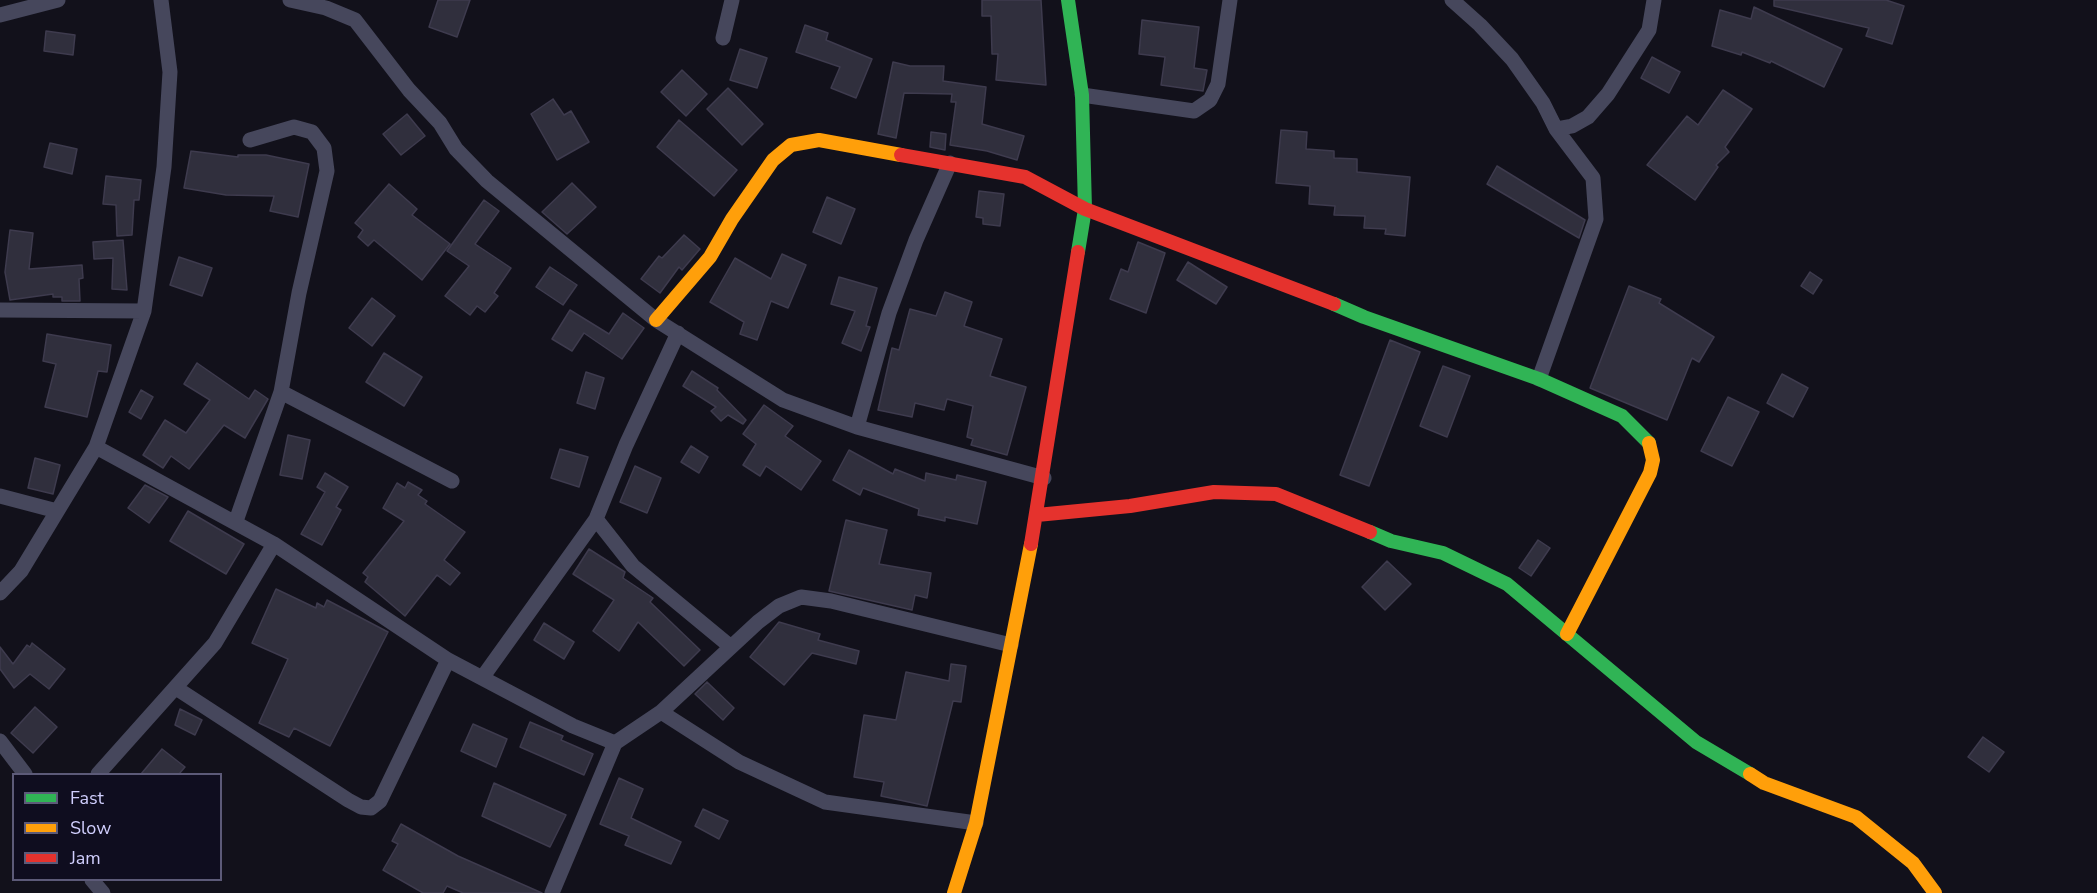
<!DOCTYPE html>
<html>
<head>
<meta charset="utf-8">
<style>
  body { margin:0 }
  #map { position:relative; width:2097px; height:893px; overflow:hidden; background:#12111b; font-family:"Nunito Sans",sans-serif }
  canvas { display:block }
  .legend { position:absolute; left:12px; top:773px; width:210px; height:108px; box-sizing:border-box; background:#0f0d1f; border:2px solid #5c5a78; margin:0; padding:8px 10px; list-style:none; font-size:18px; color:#d0cefd }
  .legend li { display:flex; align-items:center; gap:12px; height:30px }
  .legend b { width:30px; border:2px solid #5c5a78 }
</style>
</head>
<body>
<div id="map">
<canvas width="2097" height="893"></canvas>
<ul class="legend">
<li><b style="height:8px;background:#30b455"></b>Fast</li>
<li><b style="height:8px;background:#ff9f0a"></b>Slow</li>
<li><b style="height:8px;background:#e5322d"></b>Jam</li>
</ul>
</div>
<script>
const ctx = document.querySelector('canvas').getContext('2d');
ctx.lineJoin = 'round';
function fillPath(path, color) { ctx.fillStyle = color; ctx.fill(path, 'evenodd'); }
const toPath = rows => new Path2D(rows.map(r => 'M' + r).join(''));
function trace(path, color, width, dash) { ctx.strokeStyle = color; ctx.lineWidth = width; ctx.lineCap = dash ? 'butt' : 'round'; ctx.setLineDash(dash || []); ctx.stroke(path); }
const building = toPath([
  [438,0,470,0,457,37,429,27,438,0],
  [982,0,1041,0,1046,85,996,80,998,54,992,54,991,16,982,16,982,0],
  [1774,0,1886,0,1904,6,1892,44,1866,36,1869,28,1774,6,1774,0],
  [1754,7,1842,49,1824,87,1771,61,1770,63,1742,52,1741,55,1712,46,1720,10,1751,19,1754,7],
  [1142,20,1199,27,1194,68,1207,70,1203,91,1161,85,1165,57,1139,54,1142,20],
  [805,25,828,33,826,40,872,59,856,98,831,88,840,67,796,52,805,25],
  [46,31,75,35,73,55,44,51,46,31],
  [740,49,767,58,757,88,730,80,740,49],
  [1652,57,1680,72,1669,93,1641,78,1652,57],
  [893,62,910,66,944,66,943,81,986,87,982,124,1024,136,1017,160,987,151,950,145,956,102,951,102,952,94,904,93,896,138,878,134,893,62],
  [682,70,707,94,686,116,661,92,682,70],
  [728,88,763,124,742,145,707,109,728,88],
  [1723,90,1752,109,1725,147,1729,152,1716,165,1718,167,1695,200,1647,165,1687,116,1698,125,1723,90],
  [553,99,564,115,571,111,589,142,557,160,531,114,553,99],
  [407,114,425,136,401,155,383,134,407,114],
  [679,120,737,170,714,196,657,147,679,120],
  [1281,130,1307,132,1306,149,1334,151,1334,158,1357,159,1357,172,1410,177,1405,236,1385,234,1386,229,1364,228,1365,216,1334,215,1335,206,1309,204,1310,186,1276,183,1281,130],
  [931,132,946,134,945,150,930,147,931,132],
  [50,143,77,149,72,174,44,167,50,143],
  [191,151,238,157,238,155,266,155,309,164,298,217,270,211,274,196,226,195,184,188,191,151],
  [1497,166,1585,220,1579,238,1487,184,1497,166],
  [106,176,141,180,139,200,134,200,132,235,117,236,116,205,103,204,106,176],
  [572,183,596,207,567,234,542,212,572,183],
  [389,184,417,209,412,215,450,244,422,280,374,240,368,246,358,237,363,230,355,223,389,184],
  [979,191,1004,194,1000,226,983,224,983,218,976,217,979,191],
  [827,197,855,209,841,244,813,232,827,197],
  [484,200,499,211,475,244,511,268,494,293,498,296,485,312,477,306,470,315,445,296,469,266,447,251,484,200],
  [10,230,33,233,29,269,82,265,83,278,79,279,80,301,62,301,62,297,53,297,53,294,10,300,5,272,10,230],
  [684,235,700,249,682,270,679,267,660,293,641,279,659,256,662,258,684,235],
  [123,240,127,290,112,289,113,258,94,259,93,242,123,240],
  [1138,242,1165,253,1146,313,1110,299,1121,269,1128,272,1138,242],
  [782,254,806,265,788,308,771,301,757,340,740,334,744,322,710,302,735,258,771,279,782,254],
  [179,257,212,268,202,296,170,285,179,257],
  [1188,262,1227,287,1216,304,1177,280,1188,262],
  [550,267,577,285,563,305,536,287,550,267],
  [1810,272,1822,280,1813,294,1801,286,1810,272],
  [839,277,877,288,866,326,870,327,861,351,842,343,855,311,831,304,839,277],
  [1629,286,1661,299,1659,303,1714,337,1699,362,1692,358,1667,420,1590,388,1629,286],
  [945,292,972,302,964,326,1002,339,990,376,1026,387,1007,455,971,445,973,439,967,437,973,406,947,399,944,410,915,403,912,417,878,410,892,348,899,350,910,309,936,316,945,292],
  [372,298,395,316,372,346,349,328,372,298],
  [570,310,609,334,623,313,644,328,622,359,584,333,572,351,552,339,570,310],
  [47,334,111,345,107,372,98,371,87,417,45,407,56,364,43,361,47,334],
  [1390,340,1420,352,1369,486,1340,475,1390,340],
  [384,353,422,377,404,406,366,382,384,353],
  [197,363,249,399,255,390,268,399,245,438,224,425,189,469,171,456,163,468,143,455,165,420,186,433,210,400,184,384,197,363],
  [1443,366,1470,376,1447,437,1420,426,1443,366],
  [692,371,718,388,717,390,746,420,743,424,728,415,721,421,711,411,716,407,683,386,692,371],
  [586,372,604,378,595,409,577,403,586,372],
  [1782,374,1808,388,1793,417,1767,403,1782,374],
  [141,390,153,397,141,419,129,412,141,390],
  [1728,397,1759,412,1732,466,1701,451,1728,397],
  [764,405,793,426,785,436,821,461,801,490,766,466,760,476,743,465,756,444,743,434,764,405],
  [288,435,310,440,302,479,280,475,288,435],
  [691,446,708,457,699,473,681,462,691,446],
  [560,449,588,457,579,487,551,478,560,449],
  [849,450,893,474,895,469,925,481,926,473,956,480,957,475,986,482,977,524,945,517,945,521,918,515,919,509,863,488,860,495,833,480,849,450],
  [35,458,60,465,53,494,28,488,35,458],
  [635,466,661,478,647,513,620,502,635,466],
  [325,473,348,487,336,507,341,510,322,545,301,534,325,492,317,487,325,473],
  [408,482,422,490,418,495,427,501,425,504,465,532,444,560,460,573,450,585,437,575,405,616,365,582,368,577,363,573,404,521,383,508,397,483,405,488,408,482],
  [145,485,168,497,149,523,128,508,145,485],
  [188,511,244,544,226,574,170,541,188,511],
  [846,520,887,530,879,564,931,573,927,598,915,595,912,610,829,591,846,520],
  [1538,540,1550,548,1531,576,1519,568,1538,540],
  [589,549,625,572,623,578,653,598,650,602,700,650,684,666,638,622,619,651,593,631,614,600,573,574,589,549],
  [1387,561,1411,584,1385,610,1362,587,1387,561],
  [276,589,316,608,317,603,324,607,327,600,388,632,330,746,294,728,289,737,259,723,288,659,252,643,276,589],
  [779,622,820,634,818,640,859,651,856,664,812,653,784,685,750,657,779,622],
  [544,623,574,642,564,659,534,640,544,623],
  [32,643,65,669,49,689,30,674,14,688,0,669,0,647,13,664,27,645,30,647,32,643],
  [951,664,966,666,961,702,953,701,927,806,881,796,884,782,854,777,864,715,896,720,906,672,949,681,951,664],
  [707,682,734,708,723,720,695,694,707,682],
  [35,707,57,727,33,753,11,733,35,707],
  [180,709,202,720,195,735,175,725,180,709],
  [530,722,563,736,561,740,593,754,584,775,520,747,530,722],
  [473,724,507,739,496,767,461,751,473,724],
  [1983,737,2004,752,1989,772,1968,757,1983,737],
  [162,749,185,767,179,774,141,774,162,749],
  [619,778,643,789,631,818,681,842,671,864,625,845,629,836,600,824,619,778],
  [494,783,566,815,550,847,482,816,494,783],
  [703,809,728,821,719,839,695,826,703,809],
  [401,824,458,856,542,893,463,893,447,886,443,893,423,893,383,870,398,844,392,841,401,824]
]);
fillPath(building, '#302f3d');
trace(building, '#3e3b4e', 1.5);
trace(toPath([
  [290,0,326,8,355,20,409,90,440,123,456,149,487,181,656,320,783,400,857,427,1044,478],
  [1452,0,1480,25,1512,59,1543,103,1556,129,1593,178,1596,219,1539,379],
  [0,15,58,0],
  [723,38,732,0],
  [1082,95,1194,111,1210,100,1218,84,1230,0],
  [1556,129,1572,126,1588,117,1608,94,1649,30,1654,0],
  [0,310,144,311],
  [281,392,452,481],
  [857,427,889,313,916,240,950,163],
  [96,447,274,544,448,660,573,726,615,743],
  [0,496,57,511],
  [596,519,633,566,731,647],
  [236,521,281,392,299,293,327,171,324,148,312,132,294,127,250,140],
  [0,593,21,571,96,447,144,311,164,167,170,72,161,0],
  [482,678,596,519,626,445,678,333],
  [176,688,348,800,361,807,371,808,380,801,448,660],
  [661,712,758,622,779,606,801,597,831,601,1011,645],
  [0,741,25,774],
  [98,774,215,643,274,544],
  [92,880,103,893],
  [552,893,615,743,661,712,739,762,825,802,976,823]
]), '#46475c', 15);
trace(toPath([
  [1068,0,1082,95,1085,209,1078,252],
  [1334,304,1364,317,1539,379,1622,416,1649,443],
  [1370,532,1391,541,1443,553,1507,584,1696,742,1750,774]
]), '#30b455', 14);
trace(toPath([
  [656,320,710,257,732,219,773,160,791,145,819,140,901,155],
  [1567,634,1650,473,1653,460,1649,443],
  [1750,774,1764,783,1856,817,1913,863,1935,893],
  [954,893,976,823,1031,544]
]), '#ff9f0a', 14);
trace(toPath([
  [901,155,1025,177,1085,209,1334,304],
  [1037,515,1130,506,1214,492,1276,494,1370,532],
  [1031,544,1078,252]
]), '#e5322d', 14);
</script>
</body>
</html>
